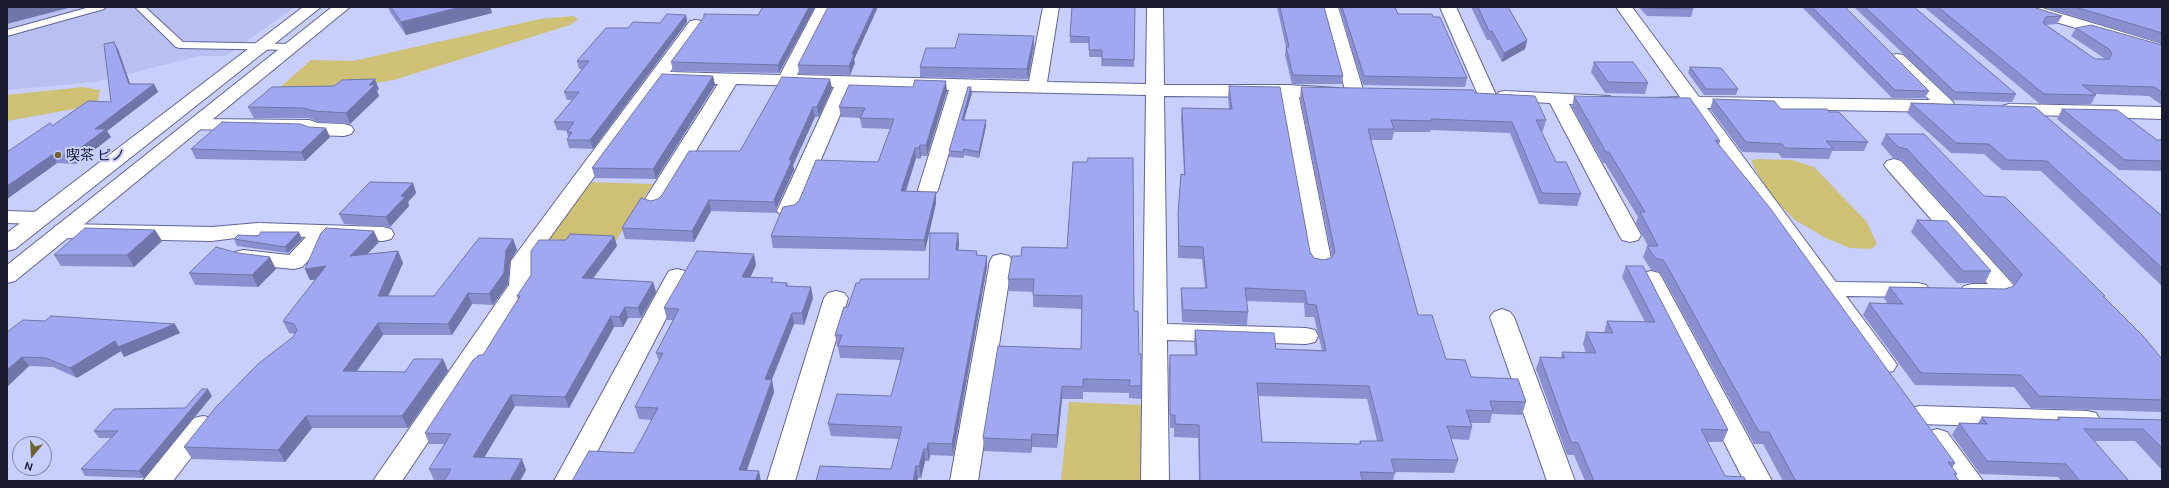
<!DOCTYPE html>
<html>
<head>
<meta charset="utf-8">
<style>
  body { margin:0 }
  #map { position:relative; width:2169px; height:488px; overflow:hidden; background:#c8cffc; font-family:Ubuntu,sans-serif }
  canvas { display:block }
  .frame { position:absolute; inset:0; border:8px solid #191b2f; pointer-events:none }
  .north { position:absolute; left:12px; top:436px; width:40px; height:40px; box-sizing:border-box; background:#c8cffc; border:1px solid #8287aa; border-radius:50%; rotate:198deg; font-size:11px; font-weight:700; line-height:16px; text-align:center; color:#191b2f }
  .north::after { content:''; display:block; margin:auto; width:14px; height:18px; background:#6e6430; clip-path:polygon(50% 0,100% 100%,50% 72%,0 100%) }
</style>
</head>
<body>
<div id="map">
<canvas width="2169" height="488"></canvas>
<div class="frame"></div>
<div class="north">N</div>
</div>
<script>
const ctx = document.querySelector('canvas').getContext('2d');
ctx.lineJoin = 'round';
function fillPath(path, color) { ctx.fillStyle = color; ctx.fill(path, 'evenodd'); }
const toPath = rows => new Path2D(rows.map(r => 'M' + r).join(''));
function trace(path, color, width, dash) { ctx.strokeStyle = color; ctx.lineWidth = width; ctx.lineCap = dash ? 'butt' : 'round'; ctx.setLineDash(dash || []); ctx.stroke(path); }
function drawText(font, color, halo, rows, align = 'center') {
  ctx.font = font + ' Ubuntu,"Noto Sans JP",sans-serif'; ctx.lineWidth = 4; ctx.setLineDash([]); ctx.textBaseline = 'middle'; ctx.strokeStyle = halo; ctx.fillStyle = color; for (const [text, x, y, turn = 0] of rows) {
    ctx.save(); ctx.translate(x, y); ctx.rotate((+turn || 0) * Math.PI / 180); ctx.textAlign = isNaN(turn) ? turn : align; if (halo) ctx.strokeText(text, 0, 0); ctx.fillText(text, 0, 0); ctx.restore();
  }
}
fillPath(toPath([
  [7,7,295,7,226,56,199,56,96,82,7,90]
]), '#b9c0f1');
fillPath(toPath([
  [573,16,578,19,570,25,394,80,349,87,276,91,311,60,353,61,540,19],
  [83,87,100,90,98,101,74,109,7,121,7,95],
  [1757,159,1792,160,1814,167,1867,222,1877,244,1871,249,1850,248,1826,238,1795,220,1774,199,1753,166,1752,160],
  [586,182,653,184,615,242,543,239],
  [1069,402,1142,405,1140,481,1061,481]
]), '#cec074');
const service = toPath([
  [90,7,106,7,104,9,7,36,7,30,90,7],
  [135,7,145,7,183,42,292,44,297,47,292,50,180,48,176,47,135,7]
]);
const minor = toPath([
  [816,7,832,7,797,75,1029,81,1043,7,1059,7,1047,82,1146,84,1147,7,1163,7,1164,85,1288,85,1337,88,1340,92,1337,96,1331,97,1299,97,1332,264,1329,269,1321,271,1313,269,1310,264,1280,97,1164,96,1167,324,1306,328,1315,330,1318,336,1315,342,1306,344,1167,340,1169,481,1141,481,1146,95,967,91,938,190,935,194,928,196,921,194,918,190,949,90,852,87,799,211,795,215,788,217,781,215,777,211,834,87,736,84,664,204,660,208,653,210,646,208,642,204,718,84,663,82,533,261,533,285,402,481,373,481,509,285,511,261,690,21,696,20,702,21,704,25,670,72,780,75,816,7],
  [1322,7,1338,7,1364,93,1361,97,1355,98,1349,97,1346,93,1322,7],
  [1440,7,1456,7,1496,95,1493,99,1487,100,1481,99,1478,95,1440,7],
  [1616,7,1632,7,1699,97,1930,100,1891,63,1888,59,1891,55,1897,54,1903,55,1953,102,1955,106,1953,110,1946,112,1707,108,1836,282,1918,283,1926,285,1930,290,1926,295,1918,297,1846,296,1893,359,1897,365,1893,371,1884,373,1875,371,1688,108,1656,106,1654,102,1656,98,1680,97,1616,7],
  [2014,7,2039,7,2162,44,2162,54,2016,10,2014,7],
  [1505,91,1610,96,1612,100,1610,104,1603,106,1569,104,1641,235,1638,240,1630,242,1622,240,1619,235,1550,103,1499,100,1496,96,1499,92,1505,91],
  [2009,104,2162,107,2162,119,2002,114,2000,110,2002,106,2009,104],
  [196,119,309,120,318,123,344,124,351,126,354,130,351,134,344,136,313,135,304,132,189,129,186,125,189,121,196,119],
  [1894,159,1901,161,2010,281,2014,286,2006,297,1998,299,1964,296,1960,291,1964,286,1972,284,1988,284,1887,169,1884,165,1887,161,1894,159],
  [7,211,40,212,48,213,51,218,48,223,40,224,7,223,7,211],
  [258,223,383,227,391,229,394,234,391,239,383,241,330,238,302,267,294,269,243,264,235,262,232,257,235,252,243,250,289,255,306,237,258,235,212,241,63,238,55,236,52,231,55,226,63,224,212,227,258,223],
  [1001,254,1009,256,1012,261,978,481,950,481,990,261,993,256,1001,254],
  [677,269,685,271,688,276,582,481,554,481,666,276,669,271,677,269],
  [1651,271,1659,273,1662,278,1772,481,1744,481,1640,278,1643,273,1651,271],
  [836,291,844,293,848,298,795,481,767,481,824,298,828,293,836,291],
  [1502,309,1510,312,1514,317,1575,481,1547,481,1490,317,1494,312,1502,309],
  [1920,406,2087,411,2096,413,2100,420,2096,427,2087,429,1920,424,1911,422,1907,415,1911,408,1920,406],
  [203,416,212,418,216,425,173,481,143,481,194,418,203,416],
  [1937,429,1947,432,1983,481,1954,481,1924,439,1927,432,1937,429]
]);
const tertiary = toPath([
  [303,7,321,7,15,249,7,251,7,233,303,7],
  [332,7,350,7,15,281,7,283,7,265,332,7]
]);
trace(service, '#606597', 2);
trace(minor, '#606597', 2);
trace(tertiary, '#606597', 2);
fillPath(service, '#fff');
fillPath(minor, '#fff');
fillPath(tertiary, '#fff');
fillPath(toPath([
  [388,7,490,7,492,13,406,35,390,12],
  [763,7,815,7,779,73,673,71,671,62,758,15],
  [1135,7,1134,67,1101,66,1102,57,1089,57,1089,43,1070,43,1070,36],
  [1277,7,1324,7,1343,76,1342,84,1292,84,1285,55,1286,47],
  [1338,7,1395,7,1398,14,1467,78,1465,87,1363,85],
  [1471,7,1508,7,1527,40,1525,49,1502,62,1490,40,1487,40],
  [1639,7,1692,7,1693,9,1691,17,1647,16],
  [1802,7,1845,7,1929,91,1925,98,1892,98],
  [1854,7,1914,7,2016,94,2012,102,1952,100],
  [1924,7,2033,7,2062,16,2057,24,2046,25,2095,59,2105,59,2104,58,2071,36,2076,28,2162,45,2162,105,2149,96,2095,94,2096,95,2091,104,2040,104],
  [2044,7,2162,7,2162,44],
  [686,15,687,22,593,149,569,148,567,140,568,137,567,132,568,131,557,130,554,122,572,100,567,100,564,92,582,69,579,69,577,61,628,28,660,23],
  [1034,46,1028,79,920,77,920,67,955,48],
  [118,49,130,84,154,84,158,92,107,131,111,137,76,164,57,163,7,199,7,152,111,102],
  [854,60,855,63,850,75,799,74,798,65],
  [1594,62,1648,83,1645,94,1605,93,1591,72],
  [1690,67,1738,89,1736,95,1704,95,1688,73],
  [713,76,715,85,656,179,595,178,592,168],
  [1229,86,1310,252,1314,258,1323,260,1331,258,1332,257,1300,98,1301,87,1475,93,1546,120,1543,131,1541,131,1556,162,1581,194,1577,206,1539,204,1510,133,1430,130,1430,132,1394,132,1392,140,1371,140,1418,315,1446,359,1471,377,1526,402,1522,415,1492,414,1490,423,1471,423,1472,427,1469,440,1451,439,1458,460,1454,473,1395,472,1393,481,1195,481,1199,481,1198,438,1174,437,1174,428,1170,428,1169,367,1170,355,1195,355,1194,342,1195,330,1276,349,1322,350,1314,317,1305,317,1304,303,1246,301,1248,312,1247,325,1182,322,1181,300,1181,288,1205,288,1202,259,1178,258,1178,226,1181,174,1184,174,1181,119,1182,108,1229,109,1228,97],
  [1258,396,1367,399,1377,441,1360,441,1359,444,1262,442],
  [832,88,819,117,815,117,793,165,794,170,776,209,777,213,711,211,694,242,625,239,622,228,651,201,658,199,740,151],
  [379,89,377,91,379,96,350,124,318,122,309,118,254,118,248,107],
  [947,91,927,156,921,156,920,159,916,158,906,192,936,203,925,251,773,248,771,236,794,205,878,162,890,129,862,128,860,118,841,117,839,107],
  [972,93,964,120,986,126,979,158,964,155,964,158,949,157,949,151],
  [1574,96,1720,141,1719,145,1955,463,1952,468,1957,474,1956,476,1959,481,1783,481,1763,444,1754,444,1663,277,1659,272,1651,270,1643,257,1647,246,1648,246,1636,223,1638,217,1605,163,1603,163,1572,107],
  [1713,99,1781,109,1829,112,1868,142,1864,151,1832,151,1829,159,1782,158,1778,153,1742,152,1710,109],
  [1911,103,2035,107,2162,216,2162,286,2041,171,2002,170,1984,154,1951,153,1907,113],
  [2062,109,2157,140,2162,140,2162,171,2119,170,2057,119],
  [1886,134,1984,196,2105,296,2104,298,2161,358,2162,358,2162,412,2031,408,2014,387,1915,385,1863,315,1869,303,1888,304,1884,298,1889,287,2005,289,2014,286,2015,285,1902,160,1893,158,1881,144],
  [330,137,305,161,196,159,191,149],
  [413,183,416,193,408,202,409,206,390,227,344,224,339,214],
  [1917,220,1991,271,1985,283,1957,283,1911,232],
  [155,230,162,241,134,267,61,266,54,255],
  [958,233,959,244,958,250,977,251,977,255,987,256,987,267,953,456,930,455,929,461,925,461,921,478,918,478,891,469,899,439,831,436,828,424,891,396,901,360,840,358,838,347,837,346,835,335,848,307,929,279],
  [614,236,617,246,593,279,653,282,656,292,641,318,628,318,623,327,614,327,569,408,515,406,484,458,526,470,520,481,444,481,444,480,434,480,429,469,444,444,429,444,425,433,483,355,518,300,517,296,566,240],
  [234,239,302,239,288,253,237,246],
  [513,239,517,250,510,261,508,284,493,305,472,304,452,335,383,335,357,371,405,372,443,359,448,371,408,428,312,428,285,462,192,459,184,447,293,337,295,334,289,333,283,321,315,280,310,280,305,269,379,242,367,254,398,251,403,263,388,296,434,296],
  [1012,256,1134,311,1139,354,1141,386,1141,399,1129,398,1129,393,1083,392,1083,399,1062,399,1057,448,1032,447,1031,453,984,451,983,438,1081,349,1082,309,1033,307,1033,292,1009,291,1008,279],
  [756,265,750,278,773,282,787,283,788,286,813,298,804,325,794,324,772,380,774,392,747,470,755,481,634,453,652,420,639,419,635,407,659,361,656,353,673,320,667,320,664,308],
  [1626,266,1728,430,1723,442,1708,442,1725,476,1746,481,1585,481,1574,455,1567,455,1536,369,1540,357,1561,358,1562,352,1586,353,1583,344,1586,332,1604,333,1607,321,1645,322,1622,277],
  [276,269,258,287,195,285,189,273],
  [7,332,180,333,124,357,121,351,77,378,53,367,29,366,7,387],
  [212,396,144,478,85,476,81,469,112,438,99,438,94,431,185,408],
  [1982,417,2057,420,2058,417,2162,420,2162,470,2135,441,2094,441,2129,481,2061,481,2058,477,1980,474,1952,435,1959,423,1978,423]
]), '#8a90cf');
fillPath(toPath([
  [7,7,72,7,7,24],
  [461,7,490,7,492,13,406,35,401,22],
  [809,7,815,7,779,73,778,65],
  [874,7,878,7,854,60,855,63,850,75,849,66,852,54],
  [686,15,687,22,593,149,590,140],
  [1034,36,1034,46,1028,79,1027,69],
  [1527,40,1525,49,1502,62,1504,53],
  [114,42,118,49,133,92,129,84],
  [713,76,715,85,656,179,653,169],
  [375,79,379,89,377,91,379,96,350,124,346,113,369,85],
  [830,79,832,88,819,117,817,107],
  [946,81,947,91,927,156,926,145],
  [154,84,158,92,107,131,111,137,76,164,71,155,95,129],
  [971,87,972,93,962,126,962,120],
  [813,107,815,117,793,165,794,170,776,209,774,200,789,160],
  [986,120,986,126,979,158,979,152],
  [326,128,330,137,305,161,301,152],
  [920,145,921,156,920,159,919,148],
  [915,148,916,158,902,202,901,191],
  [52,155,57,163,7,199,7,186],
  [413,183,416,193,408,202,409,206,390,227,386,217,401,196],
  [936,192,936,203,925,251,924,240],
  [709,200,711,211,694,242,692,231],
  [155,230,162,241,134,267,127,255],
  [374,231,379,242,355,267,350,256],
  [299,232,302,239,288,253,285,247],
  [958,233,959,244,957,262,956,250],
  [614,236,617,246,585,288,582,278],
  [513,239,517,250,510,261,508,284,493,305,489,294,506,250],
  [398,251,403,263,383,308,378,296],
  [754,254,756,265,745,289,742,277],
  [987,256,987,267,953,456,952,444],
  [270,257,276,269,258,287,252,275],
  [326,266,331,277,310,280,305,269],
  [653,282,656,292,641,318,638,308],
  [811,287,813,298,804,325,802,313],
  [468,293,472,304,452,335,448,324],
  [625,307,628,318,623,327,619,317],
  [792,313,794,324,767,391,765,379],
  [611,316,614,327,569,408,565,397],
  [378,323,383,335,348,383,343,371],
  [175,324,180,333,124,357,121,351,77,378,70,368,115,341],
  [22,357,29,366,7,387,7,370],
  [443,359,448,371,408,428,402,416],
  [772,380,774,392,743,481,739,470],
  [1062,386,1062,399,1057,448,1057,435],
  [208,389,212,396,144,478,139,471],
  [511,395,515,406,478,468,473,457],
  [306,416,312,428,285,462,278,450],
  [1032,434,1032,447,1031,453,1031,440],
  [928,443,930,455,929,461,927,449],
  [924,449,925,461,921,478,919,466],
  [522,459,526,470,520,481,510,481],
  [916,466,918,478,917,481,913,481],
  [759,471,761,481,755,481]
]), '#7076a9');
const building = toPath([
  [391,7,461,7,401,22,391,7],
  [763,7,809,7,778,65,671,62,704,17,704,14,758,15,763,7],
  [828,7,874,7,852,54,854,54,849,66,798,65,828,7],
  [1072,7,1135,7,1134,60,1102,59,1102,50,1089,50,1089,37,1070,36,1072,7],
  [1280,7,1324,7,1343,76,1293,75,1286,47,1289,47,1280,7],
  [1342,7,1395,7,1398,14,1432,14,1433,17,1440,17,1467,78,1364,76,1342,7],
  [1478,7,1508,7,1527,40,1504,53,1492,31,1489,31,1478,7],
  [1648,7,1692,7,1693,9,1649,8,1648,7],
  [1812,7,1845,7,1929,91,1895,90,1812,7],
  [1865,7,1914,7,2016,94,1955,92,1865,7],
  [1938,7,2033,7,2062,16,2046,17,2043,23,2095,59,2109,59,2112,54,2109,49,2076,28,2091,25,2162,45,2162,92,2154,87,2082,85,2096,95,2044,94,1938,7],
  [2075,7,2162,7,2162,33,2075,7],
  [667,14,686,15,590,140,567,140,572,132,567,132,574,122,554,122,579,92,564,92,589,61,577,61,606,28,628,28,633,22,660,23,667,14],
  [959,34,1034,36,1027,69,920,67,926,48,955,48,959,34],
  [114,42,129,84,154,84,95,129,106,129,71,155,52,155,7,186,7,152,50,123,52,126,88,101,111,102,104,44,114,42],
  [1594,62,1633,62,1648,83,1608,82,1594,62],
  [1690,67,1721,68,1738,89,1706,89,1690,67],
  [662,74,713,76,653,169,592,168,662,74],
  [782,77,830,79,817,107,813,107,789,160,792,160,774,200,775,202,709,200,692,231,622,228,641,198,651,201,658,199,662,195,689,151,740,151,782,77],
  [375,79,369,85,375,85,346,113,314,111,304,108,248,107,272,87,334,86,342,80,375,79],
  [915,80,946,81,926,145,920,145,919,148,915,148,901,191,936,192,924,240,771,236,783,207,794,205,799,201,816,160,878,162,894,119,860,118,865,108,839,107,849,85,913,87,915,80],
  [1229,86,1280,87,1310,252,1314,258,1323,260,1331,258,1335,252,1301,87,1473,90,1475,93,1535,96,1546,120,1536,120,1556,162,1566,162,1581,194,1542,193,1512,122,1431,119,1432,121,1391,120,1394,129,1368,129,1418,315,1432,315,1446,359,1465,360,1471,377,1518,379,1526,402,1490,401,1493,411,1466,410,1472,427,1447,426,1458,460,1391,459,1395,473,1360,472,1363,481,1195,481,1200,481,1199,425,1175,424,1175,415,1170,415,1170,355,1197,355,1195,330,1274,333,1276,349,1326,351,1316,305,1307,304,1305,291,1245,288,1248,312,1183,310,1181,288,1207,288,1203,247,1179,246,1178,214,1181,174,1185,175,1182,108,1232,109,1229,86],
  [1257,383,1369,386,1383,441,1360,441,1361,444,1262,442,1257,383],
  [968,87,971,87,962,120,986,120,979,152,964,149,963,152,949,151,968,87],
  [1574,96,1690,98,1720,141,1715,140,1770,208,1955,463,1948,462,1957,474,1954,474,1959,481,1796,481,1769,432,1759,432,1667,266,1663,260,1655,258,1647,246,1658,246,1640,212,1645,212,1609,152,1606,152,1574,96],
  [1713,99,1774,101,1781,109,1827,109,1829,112,1839,112,1868,142,1826,141,1833,149,1785,148,1782,144,1746,142,1713,99],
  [1911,103,2035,107,2162,216,2162,268,2047,161,2007,160,1989,144,1956,143,1911,103],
  [2062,109,2117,110,2157,140,2162,140,2162,161,2125,160,2062,109],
  [222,122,300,124,309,127,326,128,301,152,191,149,222,122],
  [1886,134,1924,134,1984,196,2005,197,2105,296,2103,296,2144,337,2161,358,2162,358,2162,400,2039,396,2021,375,1921,373,1869,303,1903,304,1889,287,2005,289,2014,286,2022,274,1907,149,1898,147,1886,134],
  [1088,158,1133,158,1134,311,1138,311,1139,354,1141,354,1141,386,1129,386,1130,380,1083,379,1083,387,1062,386,1057,435,1032,434,1031,440,983,438,998,346,1081,349,1082,296,1033,295,1034,279,1008,279,1012,256,1021,256,1022,247,1067,248,1073,162,1087,162,1088,158],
  [370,182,413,183,401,196,405,197,386,217,339,214,370,182],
  [1917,220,1947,221,1991,271,1963,271,1917,220],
  [85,228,155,230,127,255,54,255,85,228],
  [326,228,374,231,350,256,398,251,378,296,434,296,479,238,513,239,506,250,504,273,489,294,468,293,448,324,378,323,343,371,405,372,414,359,443,359,402,416,306,416,278,450,184,447,216,407,258,364,293,337,297,330,294,324,283,321,326,266,305,269,321,233,326,228],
  [261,232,299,232,285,247,234,239,238,235,258,236,261,232],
  [930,233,958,233,956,250,977,251,976,255,987,256,952,444,928,443,927,449,924,449,919,466,916,466,913,481,816,481,820,466,891,469,902,427,828,424,837,394,891,396,904,348,838,346,842,335,835,335,844,307,848,307,856,283,859,283,861,279,929,279,930,233],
  [570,234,614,236,582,278,653,282,638,308,625,307,619,317,611,316,565,397,511,395,473,457,522,459,510,481,444,481,451,469,429,469,451,434,425,433,473,360,479,355,483,355,520,296,517,296,531,275,531,251,539,240,566,240,570,234],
  [216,247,238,253,270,257,252,275,189,273,216,247],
  [697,251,754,254,742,277,773,278,771,282,787,283,786,286,811,287,802,313,792,313,765,379,772,380,739,470,759,471,755,481,572,481,589,451,634,453,658,408,635,407,663,353,656,353,679,309,664,308,697,251],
  [1626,266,1643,266,1728,430,1701,429,1725,476,1744,477,1746,481,1594,481,1578,443,1571,442,1540,357,1565,358,1562,352,1596,353,1586,332,1613,333,1607,321,1655,322,1626,266],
  [51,316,175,324,118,347,115,341,70,368,46,358,22,357,7,370,7,332,23,320,45,321,51,316],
  [202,389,208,389,139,471,81,469,118,431,94,431,114,409,185,408,202,389],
  [1982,417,2060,420,2058,417,2162,420,2162,448,2143,429,2084,429,2129,481,2080,481,2066,464,1987,461,1959,423,1987,424,1982,417]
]);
fillPath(building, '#a0a8f1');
trace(building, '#7076a9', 1);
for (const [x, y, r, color] of [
  [58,155,4,"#6e6430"]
]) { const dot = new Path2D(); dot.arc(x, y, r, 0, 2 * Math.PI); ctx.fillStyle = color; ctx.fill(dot); trace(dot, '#c8cffc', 1.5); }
drawText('14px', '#191b2f', '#c8cffc', [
  ["喫茶 ピノ",66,155]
], 'left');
</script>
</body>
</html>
